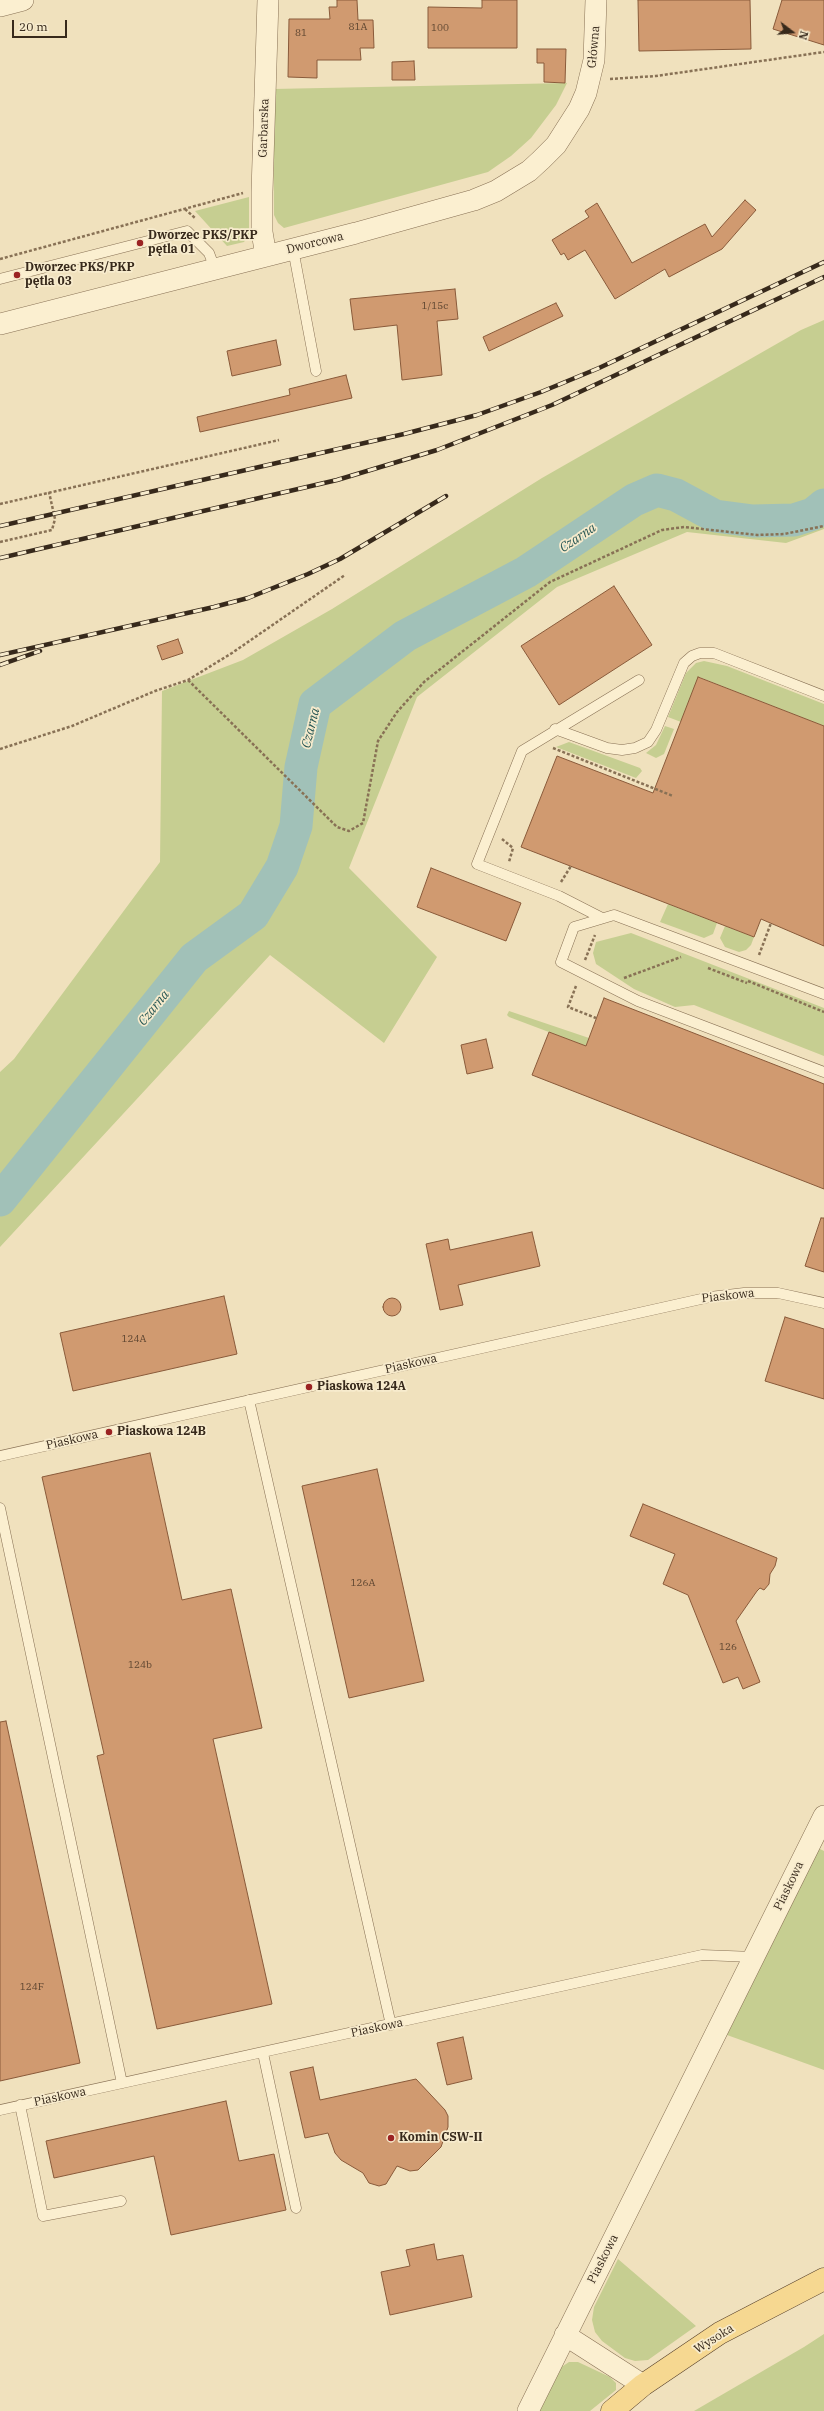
<!DOCTYPE html>
<html>
<head>
<meta charset="utf-8">
<style>
  body { margin:0 }
  #map { position:relative; width:824px; height:2411px; overflow:hidden; background:#f0e1bd; font-family:"IBM Plex Serif",serif }
  canvas { display:block }
  .north { position:absolute; left:772px; top:12px; width:40px; height:40px; -webkit-text-stroke:3px #f7ebcd; paint-order:stroke; rotate:106deg; font-size:11px; font-weight:700; line-height:16px; text-align:center; color:#37291b }
  .north::after { content:''; display:block; margin:auto; width:14px; height:18px; background:#37291b; clip-path:polygon(50% 0,100% 100%,50% 72%,0 100%) }
  .scale { position:absolute; left:12px; top:20px; width:55px; height:18px; box-sizing:border-box; border:2px solid #37291b; border-top:0; padding-left:5px; font-size:12px; line-height:14px; white-space:nowrap; color:#37291b; -webkit-text-stroke:3px #f7ebcd; paint-order:stroke }
</style>
</head>
<body>
<div id="map">
<canvas width="824" height="2411"></canvas>
<div class="north">N</div>
<div class="scale">20 m</div>
</div>
<script>
const ctx = document.querySelector('canvas').getContext('2d');
ctx.lineJoin = 'round';
function fillPath(path, color) { ctx.fillStyle = color; ctx.fill(path, 'evenodd'); }
const toPath = rows => new Path2D(rows.map(r => 'M' + r).join(''));
function trace(path, color, width, dash) { ctx.strokeStyle = color; ctx.lineWidth = width; ctx.lineCap = dash ? 'butt' : 'round'; ctx.setLineDash(dash || []); ctx.stroke(path); }
function drawText(font, color, halo, rows, align = 'center') {
  ctx.font = font + ' "IBM Plex Serif",serif'; ctx.lineWidth = 3.5; ctx.setLineDash([]); ctx.textBaseline = 'middle'; ctx.strokeStyle = halo; ctx.fillStyle = color; for (const [text, x, y, turn = 0] of rows) {
    ctx.save(); ctx.translate(x, y); ctx.rotate((+turn || 0) * Math.PI / 180); ctx.textAlign = isNaN(turn) ? turn : align; if (halo) ctx.strokeText(text, 0, 0); ctx.fillText(text, 0, 0); ctx.restore();
  }
}
fillPath(toPath([
  [567,83,556,105,531,138,511,156,488,172,284,228,278,223,274,215,273,89],
  [249,197,249,235,244,242,227,246,195,211],
  [824,320,824,529,786,543,687,532,557,587,417,697,349,868,437,957,384,1043,270,955,0,1247,0,1072,14,1059,160,862,162,691,243,660,332,609,542,478,801,330],
  [704,661,727,666,824,704,824,726,699,677,681,722,668,717,686,673,696,663],
  [665,726,674,729,664,754,656,758,646,753,656,745],
  [569,742,640,768,642,771,636,778,556,747],
  [668,904,717,923,713,934,704,938,660,922],
  [725,926,754,937,751,945,746,950,739,952,725,947,720,938],
  [631,933,824,1008,824,1056,694,1005,675,1007,634,989,596,964,593,953,596,942],
  [509,1011,589,1038,586,1046,509,1017,507,1015],
  [818,1848,824,1851,824,2070,727,2035],
  [618,2259,696,2326,648,2360,635,2361,625,2358,602,2341,595,2332,592,2320,594,2307],
  [824,2334,824,2411,694,2411,804,2347],
  [569,2362,578,2362,610,2377,616,2383,616,2390,590,2411,539,2411,560,2368]
]), '#c6ce91');
trace(toPath([
  [0,1200,194,958,253,915,282,867,296,826,301,767,315,704,405,636,526,572,634,500,657,490,676,495,715,516,753,521,794,520,813,514,824,505]
]), '#a1c1b8', 33);
const building = toPath([
  [337,0,357,0,358,20,373,20,374,48,360,48,361,60,317,60,317,78,288,77,289,19,330,19,329,7,337,7,337,0],
  [482,0,517,0,517,48,428,48,428,7,482,8,482,0],
  [638,0,750,0,751,49,639,51,638,0],
  [782,0,824,0,824,45,773,29,782,0],
  [537,49,566,49,565,83,544,82,544,63,537,63,537,49],
  [414,61,415,80,392,80,392,62,414,61],
  [745,200,756,210,722,249,669,277,665,269,615,299,585,250,568,260,564,253,561,255,552,240,589,217,585,211,597,203,632,263,705,224,712,237,745,200],
  [455,289,458,319,437,321,442,375,402,380,397,325,354,330,350,299,455,289],
  [556,303,563,316,489,351,483,337,556,303],
  [276,340,281,365,232,376,227,351,276,340],
  [346,375,352,398,200,432,197,417,290,395,289,389,346,375],
  [614,586,652,645,559,705,521,646,614,586],
  [178,639,183,653,162,660,157,646,178,639],
  [698,677,824,726,824,946,761,919,754,937,521,847,557,756,653,793,698,677],
  [431,868,521,903,506,941,417,907,431,868],
  [604,998,824,1084,824,1189,532,1075,549,1032,586,1046,604,998],
  [486,1039,493,1068,467,1074,461,1045,486,1039],
  [821,1218,824,1218,824,1272,805,1266,821,1218],
  [532,1232,540,1266,458,1285,463,1305,440,1310,426,1244,448,1239,450,1250,532,1232],
  [224,1296,237,1354,73,1391,60,1333,224,1296],
  '383 1307a9 9 0 1 1 18 0a9 9 0 1 1-18 0Z',
  [785,1317,824,1329,824,1399,765,1381,785,1317],
  [150,1453,182,1600,231,1589,262,1728,213,1739,272,2004,157,2029,97,1756,104,1754,42,1477,150,1453],
  [377,1469,424,1681,349,1698,302,1486,377,1469],
  [643,1504,777,1558,775,1566,770,1574,769,1584,764,1590,760,1588,757,1591,736,1621,760,1682,743,1689,738,1677,723,1683,688,1595,663,1584,675,1554,630,1536,643,1504],
  [6,1721,80,2063,0,2081,0,1722,6,1721],
  [463,2037,472,2079,447,2085,437,2043,463,2037],
  [313,2067,320,2100,416,2079,445,2110,448,2116,448,2127,441,2147,418,2170,410,2171,397,2166,386,2184,379,2186,369,2183,363,2173,341,2160,335,2153,328,2133,305,2138,290,2072,313,2067],
  [226,2101,239,2161,274,2154,286,2210,171,2235,154,2156,54,2178,46,2141,226,2101],
  [434,2244,437,2260,463,2255,472,2297,390,2315,381,2272,410,2266,406,2250,434,2244]
]);
fillPath(building, '#d09a70');
trace(building, '#895a3a', 1);
const lane = toPath([
  [293,249,316,371],
  [0,279,187,231,209,253,215,269],
  [555,729,607,748,622,750,635,748,648,742,656,730,684,663,692,656,700,653,714,653,824,696],
  [602,918,559,896,477,864,522,751,639,680],
  [824,994,614,915,574,927,561,962,638,1001,824,1072],
  [249,1400,391,2025],
  [0,1456,710,1297,744,1293,778,1293,824,1303],
  [0,1508,122,2083],
  [263,2053,296,2208],
  [20,2105,43,2216,121,2201],
  [0,2110,702,1955,754,1957]
]);
const street = toPath([
  [0,6,23,0],
  [266,256,262,232,262,192,268,0],
  [0,324,356,233,474,200,496,191,529,171,541,160,556,145,579,109,586,93,594,60,596,0],
  [565,2335,643,2385],
  [528,2411,824,1816]
]);
const primary = toPath([
  [612,2411,643,2385,720,2333,824,2279]
]);
trace(lane, '#887155', 11);
trace(street, '#887155', 22);
trace(primary, '#563f2a', 23);
trace(toPath([
  [610,79,656,76,824,52],
  [185,209,195,218],
  [0,259,243,193],
  [0,504,279,440],
  [0,542,52,530,55,519,49,492],
  [188,680,337,827,349,831,363,823,378,741,397,712,424,682,550,582,662,530,684,527,757,535,784,534,824,526],
  [553,748,673,796],
  [0,749,72,726,155,691,188,680,232,653,345,575],
  [502,839,513,848,509,862],
  [561,882,571,866],
  [759,955,771,923],
  [585,960,595,935],
  [708,968,747,983],
  [624,978,681,957],
  [748,981,824,1012],
  [576,986,568,1007,596,1018]
]), '#887155', 2.5, [3, 2]);
trace(lane, '#fbefd0', 10);
trace(street, '#fbefd0', 21);
trace(primary, '#f6d891', 22);
const rail = toPath([
  [0,526,404,434,477,415,541,392,599,368,824,262],
  [0,558,337,480,437,450,552,405,824,277],
  [0,655,214,607,248,598,308,574,340,559,446,496],
  [0,665,40,651]
]);
trace(rail, '#37291b', 4.5);
trace(rail, '#f7ebcd', 3, [9]);
for (const [x, y, r, color] of [
  [140,243,4,"#9b2322"],
  [17,275,4,"#9b2322"],
  [309,1387,4,"#9b2322"],
  [109,1432,4,"#9b2322"],
  [391,2138,4,"#9b2322"]
]) { const dot = new Path2D(); dot.arc(x, y, r, 0, 2 * Math.PI); ctx.fillStyle = color; ctx.fill(dot); trace(dot, '#f7ebcd', 1.5); }
drawText('10px', '#5d4530', null, [
  ["81A",358,27],
  ["100",440,28],
  ["81",301,33],
  ["1/15c",435,306],
  ["124A",134,1339],
  ["126A",363,1583],
  ["126",728,1647],
  ["124b",140,1665],
  ["124F",32,1987]
]);
drawText('12px', '#37291b', '#f7ebcd', [
  ["Główna",594,47,-85],
  ["Garbarska",264,128,-88],
  ["Dworcowa",315,243,-14],
  ["Piaskowa",728,1296,-6],
  ["Piaskowa",411,1364,-13],
  ["Piaskowa",72,1440,-13],
  ["Piaskowa",789,1886,-64],
  ["Piaskowa",377,2028,-12],
  ["Piaskowa",60,2097,-12],
  ["Piaskowa",603,2259,-63],
  ["Wysoka",714,2339,-32]
]);
drawText('bold 12px', '#37291b', '#f7ebcd', [
  ["Dworzec PKS/PKP",148,236],
  ["pętla 01",148,250],
  ["Dworzec PKS/PKP",25,268],
  ["pętla 03",25,282],
  ["Piaskowa 124A",317,1387],
  ["Piaskowa 124B",117,1432],
  ["Komin CSW-II",399,2138]
], 'left');
drawText('italic 13px', '#295855', '#f7ebcd', [
  ["Czarna",578,538,-34],
  ["Czarna",311,728,-76],
  ["Czarna",154,1008,-51]
]);
</script>
</body>
</html>
